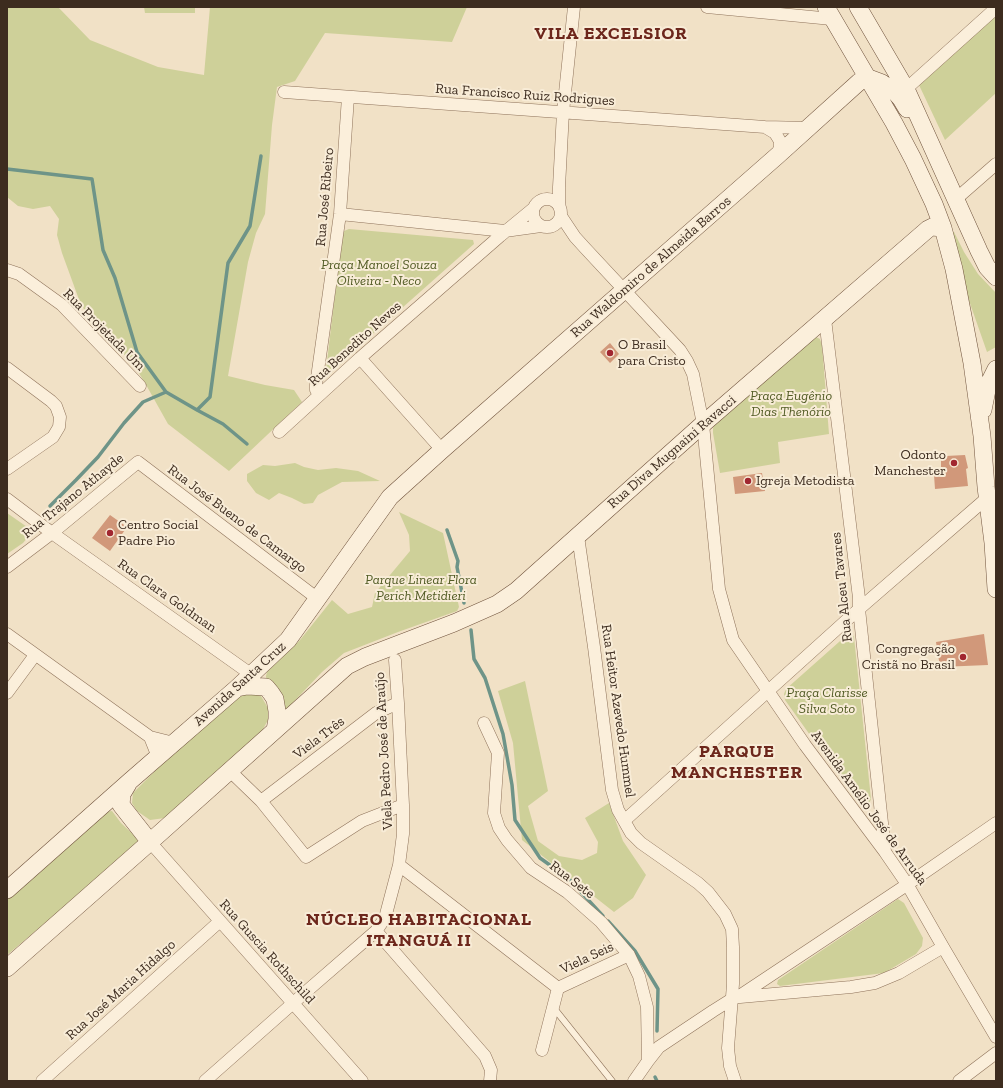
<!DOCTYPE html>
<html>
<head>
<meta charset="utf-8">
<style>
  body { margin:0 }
  #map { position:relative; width:1003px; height:1088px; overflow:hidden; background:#f1e1c6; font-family:"Zilla Slab",serif }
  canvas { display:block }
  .frame { position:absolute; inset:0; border:8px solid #3d2c1f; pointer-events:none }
</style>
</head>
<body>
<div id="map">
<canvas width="1003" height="1088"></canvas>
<div class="frame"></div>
</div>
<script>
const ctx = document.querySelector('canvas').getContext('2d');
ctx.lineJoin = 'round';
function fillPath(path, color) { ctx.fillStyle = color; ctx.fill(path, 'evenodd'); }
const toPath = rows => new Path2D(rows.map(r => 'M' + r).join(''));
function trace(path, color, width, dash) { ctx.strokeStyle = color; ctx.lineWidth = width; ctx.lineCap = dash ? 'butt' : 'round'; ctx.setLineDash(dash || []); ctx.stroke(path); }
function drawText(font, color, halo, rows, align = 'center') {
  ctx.font = font + ' "Zilla Slab",serif'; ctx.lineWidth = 4; ctx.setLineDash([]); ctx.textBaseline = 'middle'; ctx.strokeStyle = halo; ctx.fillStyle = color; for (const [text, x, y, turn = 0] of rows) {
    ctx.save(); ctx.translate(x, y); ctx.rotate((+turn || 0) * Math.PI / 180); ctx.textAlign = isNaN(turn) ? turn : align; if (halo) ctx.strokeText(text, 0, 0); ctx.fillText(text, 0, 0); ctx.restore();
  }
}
fillPath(toPath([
  [7,7,58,7,90,40,158,67,204,75,210,7,467,7,452,42,325,33,295,81,277,87,272,125,265,214,256,233,248,262,228,376,265,385,294,390,302,402,229,471,168,424,145,383,132,362,103,334,81,305,62,253,57,235,59,219,50,206,33,209,18,206,7,197],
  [144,7,195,7,195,13,145,13],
  [996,16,996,93,945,140,919,85],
  [349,229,473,240,474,244,330,372,326,370,342,235,344,231],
  [954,232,964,252,978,274,996,293,996,347,987,352,966,292,952,233],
  [816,337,820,339,822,345,829,434,778,442,780,463,720,473,713,433,713,428,716,422],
  [295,463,304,467,318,470,336,468,358,471,380,481,342,482,318,495,313,503,304,504,292,498,279,493,269,500,256,493,247,481,247,474,263,465,275,466],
  [399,512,443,533,459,607,457,611,398,632,344,653,322,672,283,713,266,679,266,676,267,672,300,640,332,600,348,614,372,607,375,593,410,551,409,535],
  [7,513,30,529,28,537,23,543,7,554],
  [848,634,852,634,854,637,871,799,869,804,864,806,860,805,785,700,784,694,786,689],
  [525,681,548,791,528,806,538,841,559,856,582,860,597,853,598,842,585,818,609,803,623,841,646,875,633,898,614,912,522,840,513,743,498,691],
  [249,692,261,696,268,708,268,720,262,731,165,818,150,820,137,811,132,803,133,793,158,768,235,699],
  [112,811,121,823,138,839,137,844,133,849,7,955,7,898,105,812],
  [898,899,904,903,923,938,922,946,916,954,884,973,780,986,777,984,778,980]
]), '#ced099');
trace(toPath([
  [7,169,92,179,103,250,115,278,137,352,166,392,197,410,223,424,247,444],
  [197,410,210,397,228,263,250,226,261,156],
  [50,506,76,480,98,457,124,423,143,402,166,392],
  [447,530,458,561,457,567,464,603],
  [471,630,474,659,485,678,503,734,512,785,515,820,540,858,568,878,603,916],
  [608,921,635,951,658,989,657,1031],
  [655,1077,657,1081]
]), '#6e9488', 3.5);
fillPath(toPath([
  [610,343,619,354,610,363,600,352],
  [965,455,968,468,966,469,968,486,935,489,934,475,941,474,941,459,945,458,946,456],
  [762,473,765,491,735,494,733,477],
  [110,515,127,527,110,551,92,538],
  [984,634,988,665,940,667,936,642]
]), '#d1987a');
const lane = toPath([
  [553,1007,612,1081]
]);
const street = toPath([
  [707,7,832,19],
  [906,89,996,8],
  [284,92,765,127,808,128],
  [765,127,775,133,780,141,780,147,777,156],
  [956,199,996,164],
  '533 213a14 14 0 1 1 28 0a14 14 0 1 1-28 0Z',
  [560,209,559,201,559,187,563,112,574,7],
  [340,214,505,231,541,226],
  [561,216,575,237,585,248,680,350,687,361,693,374,703,424,719,589,733,640,805,745,885,852,907,884,943,947,996,1037],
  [7,270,19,274,62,305,140,386],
  [825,319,859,598,859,609,885,851],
  [360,358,442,450],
  [7,368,51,401,56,406,60,417,59,427,53,437,7,469],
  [319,395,316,390,316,385,340,214,348,97],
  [279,432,360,358,500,236,534,208],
  [7,499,52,533,252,675],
  [578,536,594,647,612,790,618,810,631,833,641,843,698,883,708,892,725,914,732,929,733,947,733,984,728,1048,730,1066,735,1081],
  [7,567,52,533,138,462,318,599],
  [7,634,150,737],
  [7,693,35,655],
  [484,723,498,753,494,813,499,828,507,840,531,868,567,892,601,922,629,955,639,976,647,1007,648,1061],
  [158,757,150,737,174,743],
  [230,771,261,801,306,857,362,821,403,805],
  [261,801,376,713,398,703],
  [624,821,859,609,987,498],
  [150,842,362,1081],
  [399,865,558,988],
  [376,931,485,1056,491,1070,490,1081],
  [558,988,629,955],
  [740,997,851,987,875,983,899,973,943,947],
  [542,1050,558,988],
  [42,1081,219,922],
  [205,1081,300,997,376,931,385,918,399,865,403,834,403,805,398,703,395,660],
  [634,1081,648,1061,659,1047,713,1011,732,999,738,997,902,888,996,823],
  [959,1081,996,1053]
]);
const secondary = toPath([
  [826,7,894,123,913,159,934,204,943,228,954,269,972,363,982,436,986,487,993,543,996,589],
  [858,7,906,89,979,251,987,267,996,277],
  [866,77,882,83,894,91,901,99,907,109],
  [983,410,988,385,996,369],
  [237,688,247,686,266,687,271,693,275,699,277,711,277,719,275,730],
  [128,784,122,794,121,805,150,842],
  [7,890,130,781,237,688,288,640,390,497,442,450,777,156,859,82,866,77],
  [7,968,150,842,347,666,365,657,454,623,497,604,516,591,703,424,928,229,932,227,943,228]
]);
trace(lane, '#8e725a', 7);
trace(street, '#8e725a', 13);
trace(secondary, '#70533d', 18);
trace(lane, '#fbefdb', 6);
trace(street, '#fbefdb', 12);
trace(secondary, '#fbefdb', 17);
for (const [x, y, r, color] of [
  [610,353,4,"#a12630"],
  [954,463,4,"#a12630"],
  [748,481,4,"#a12630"],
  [110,533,4,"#a12630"],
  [963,657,4,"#a12630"]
]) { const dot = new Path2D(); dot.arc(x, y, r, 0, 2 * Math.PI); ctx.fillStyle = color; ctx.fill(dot); trace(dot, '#f8ecd7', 1.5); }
drawText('14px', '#3d2c1f', '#f8ecd7', [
  ["Rua Francisco Ruiz Rodrigues",525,95,4],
  ["Rua José Ribeiro",325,197,-85],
  ["Rua Waldomiro de Almeida Barros",651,267,-41],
  ["Rua Projetada Um",104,330,45],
  ["Rua Benedito Neves",355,344,-42],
  ["Rua Diva Mugnaini Ravacci",672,452,-41],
  ["Rua Trajano Athayde",73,496,-39],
  ["Rua José Bueno de Camargo",237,519,37],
  ["Rua Alceu Tavares",842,587,-96],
  ["Rua Clara Goldman",167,596,35],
  ["Avenida Santa Cruz",240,684,-42],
  ["Rua Heitor Azevedo Hummel",618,711,82],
  ["Viela Três",319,738,-37],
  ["Viela Pedro José de Araújo",384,751,-93],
  ["Avenida Amélio José de Arruda",869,808,54],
  ["Rua Sete",572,880,37],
  ["Rua Guscia Rothschild",267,952,48],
  ["Viela Seis",587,958,-25],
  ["Rua José Maria Hidalgo",121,990,-42]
]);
drawText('italic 14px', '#515b24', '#f8ecd7', [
  ["Praça Manoel Souza",379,265],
  ["Oliveira - Neco",379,281],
  ["Praça Eugênio",791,396],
  ["Dias Thenório",791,412],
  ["Parque Linear Flora",421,580],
  ["Perich Metidieri",421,596],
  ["Praça Clarisse",827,693],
  ["Silva Soto",827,709]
]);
drawText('14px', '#3d2c1f', '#f8ecd7', [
  ["O Brasil",618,345],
  ["para Cristo",618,361],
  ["Odonto",946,455,"right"],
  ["Manchester",946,471,"right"],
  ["Igreja Metodista",756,481],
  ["Centro Social",118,525],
  ["Padre Pio",118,541],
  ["Congregação",955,649,"right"],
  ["Cristã no Brasil",955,665,"right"]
], 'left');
ctx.letterSpacing = '1px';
drawText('bold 18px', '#6d271c', '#f8ecd7', [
  ["VILA EXCELSIOR",611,34],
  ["PARQUE",737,752],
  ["MANCHESTER",737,773],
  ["NÚCLEO HABITACIONAL",419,920],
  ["ITANGUÁ II",419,941]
]);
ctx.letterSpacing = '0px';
</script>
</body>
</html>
